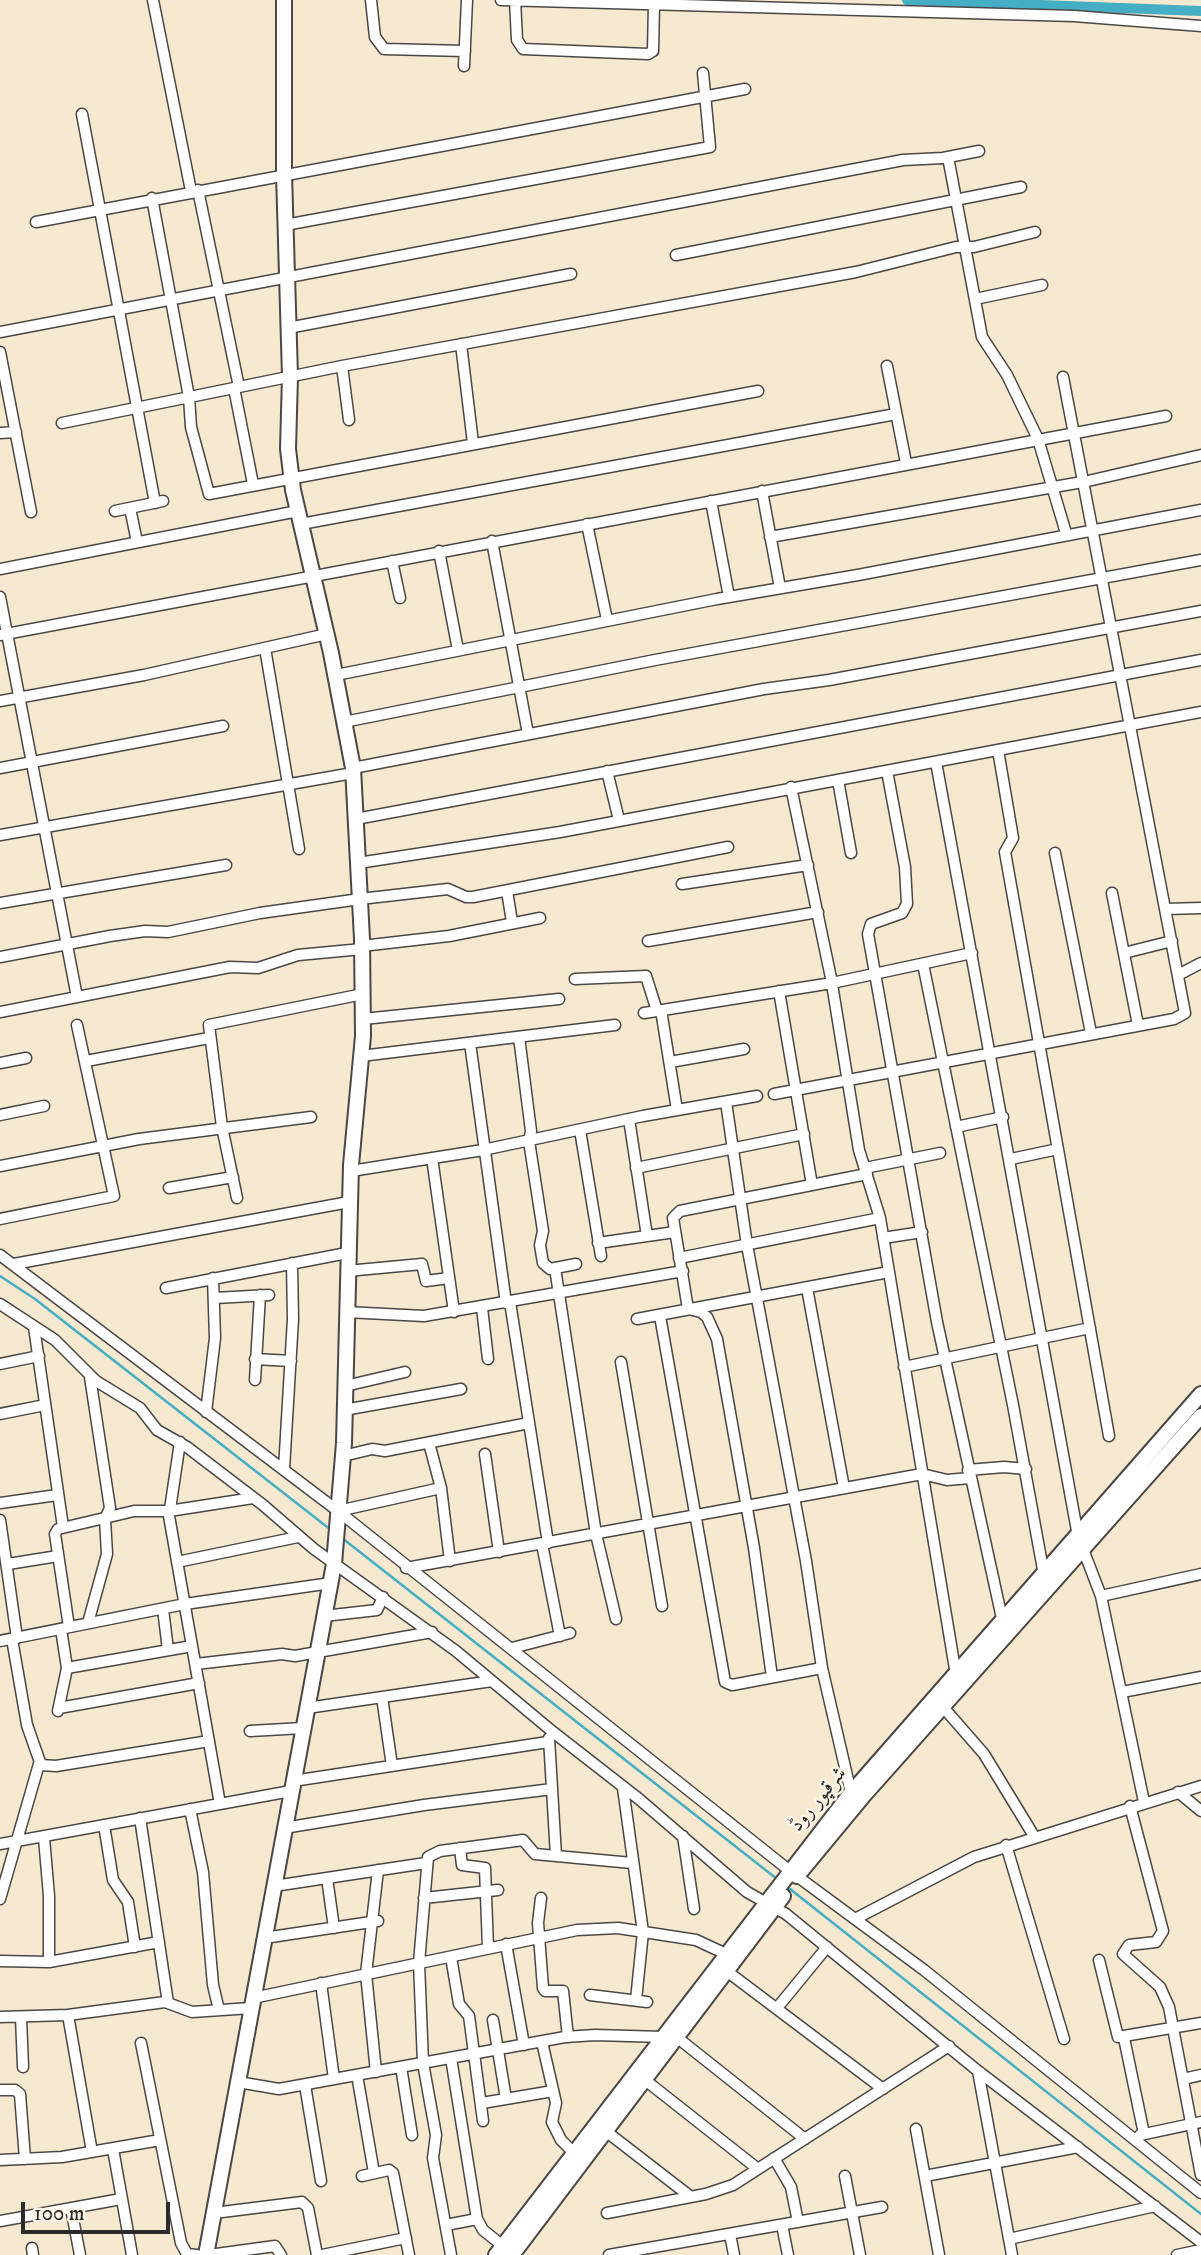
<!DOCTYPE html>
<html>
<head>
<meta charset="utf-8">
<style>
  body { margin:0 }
  #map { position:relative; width:1201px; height:2255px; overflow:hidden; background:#f7e8d0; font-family:"IM FELL DW Pica",serif }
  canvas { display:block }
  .scale { position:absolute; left:21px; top:2202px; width:149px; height:32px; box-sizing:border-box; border:4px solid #2b2b2b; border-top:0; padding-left:9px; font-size:21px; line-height:24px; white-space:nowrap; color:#2b2b2b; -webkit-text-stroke:5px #fcf5e5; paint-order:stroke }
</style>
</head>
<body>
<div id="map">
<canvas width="1201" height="2255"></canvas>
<div class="scale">100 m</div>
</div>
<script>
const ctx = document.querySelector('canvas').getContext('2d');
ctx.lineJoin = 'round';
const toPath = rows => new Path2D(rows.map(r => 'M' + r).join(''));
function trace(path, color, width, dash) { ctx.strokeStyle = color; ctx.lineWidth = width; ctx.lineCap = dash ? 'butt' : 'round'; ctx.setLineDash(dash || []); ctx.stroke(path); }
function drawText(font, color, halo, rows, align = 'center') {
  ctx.font = font + ' "IM FELL DW Pica",Amiri,serif'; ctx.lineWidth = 5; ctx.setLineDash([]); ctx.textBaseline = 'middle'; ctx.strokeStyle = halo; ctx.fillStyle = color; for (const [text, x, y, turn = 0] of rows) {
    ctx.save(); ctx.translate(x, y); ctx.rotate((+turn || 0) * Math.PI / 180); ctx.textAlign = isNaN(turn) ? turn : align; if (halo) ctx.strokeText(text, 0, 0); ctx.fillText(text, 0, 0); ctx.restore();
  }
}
trace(toPath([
  [0,1276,35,1299,331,1530],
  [342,1538,777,1879],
  [785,1885,1201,2214]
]), '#45aec4', 2.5);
trace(toPath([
  [907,0,1201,11]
]), '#45aec4', 10);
const street = toPath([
  [153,0,191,191],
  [371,0,375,37,384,49,465,51],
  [501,0,1074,16,1201,26],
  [515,0,517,40,523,49,648,54,653,51,654,4],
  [464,66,467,0],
  [82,114,155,503],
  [948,157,982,337,1007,375,1038,439,1066,533],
  [198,190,239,387],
  [152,198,189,397,191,427,209,494,758,391],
  [36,222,745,89],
  [285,225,710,147,703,73],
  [676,255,1021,187],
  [975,299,1042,285],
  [288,328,571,274],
  [0,332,903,160,943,158,979,151],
  [461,344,473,443],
  [0,352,31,512],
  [342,366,349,420],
  [887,366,906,463],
  [234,388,253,484],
  [62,423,342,366,856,272,956,247,974,247,1035,232],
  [0,433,16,432],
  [762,491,780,588],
  [711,501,729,597],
  [130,508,137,542],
  [115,511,163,501],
  [301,524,896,414],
  [587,524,607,620],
  [770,537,1088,481,1201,455],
  [492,541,528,734],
  [439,551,458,650],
  [392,561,400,598],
  [0,569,298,511],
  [0,597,77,997],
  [0,635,1166,416],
  [265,648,299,849],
  [336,675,717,599,858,575,1201,510],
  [0,701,144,675,327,634],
  [344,722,655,660,1201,560],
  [998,750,1013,838,1005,852,1109,1436],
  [936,762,1078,1536,1101,1596,1144,1802],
  [0,768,223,726],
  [353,768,764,689,829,680,1201,611],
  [607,771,619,820],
  [887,771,905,867,907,904,902,913,871,924,868,934,937,1322,1003,1623],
  [838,780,851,853],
  [791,787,831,978,859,1150,880,1218,956,1675],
  [356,819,1201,660],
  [0,835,353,773],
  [1055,853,1091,1033],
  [358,863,560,832,1201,712],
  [682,884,808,865],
  [507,891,512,922],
  [1112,893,1138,1025],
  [0,903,226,865],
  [1166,909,1201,908],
  [648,941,818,912],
  [362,946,449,936,540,918],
  [1124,953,1172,941],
  [0,957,110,936,145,931,168,932,260,913,360,899,448,889,466,897,473,897,728,847],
  [923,964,1013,1405,1044,1575],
  [1178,975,1201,963],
  [575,979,646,976,657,1011],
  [779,991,812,1185],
  [661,1010,677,1110],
  [0,1012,230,967,258,968,298,955,362,949],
  [644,1013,832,983,972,953],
  [363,1019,559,999],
  [519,1037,531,1131,529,1141,543,1231,540,1245,543,1263,550,1269,576,1264],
  [470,1043,506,1303],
  [361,1056,615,1025],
  [86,1061,209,1038],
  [670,1062,744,1049],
  [0,1063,26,1058],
  [774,1094,1174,1019,1185,1013,1063,377],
  [726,1102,747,1245,806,1561,822,1668,851,1793],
  [0,1115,44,1106],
  [629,1119,647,1236],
  [956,1127,1003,1117],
  [580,1130,601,1256],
  [432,1158,454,1312],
  [1011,1159,1058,1149],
  [0,1166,139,1139,311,1117],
  [636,1168,804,1134],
  [865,1168,940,1153],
  [351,1171,483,1150,643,1116,757,1096],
  [169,1188,233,1177],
  [237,1198,222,1127,209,1025,363,994],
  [0,1219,114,1196,77,1025],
  [883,1238,922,1232],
  [598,1243,675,1232],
  [0,1255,338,1511,790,1871,924,1970,1201,2193],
  [679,1258,880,1218],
  [14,1264,349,1202],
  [555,1268,596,1534,616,1619],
  [347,1271,422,1264,426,1281,449,1278],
  [166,1288,347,1253],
  [807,1288,844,1488],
  [215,1298,269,1295],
  [510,1302,548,1543],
  [0,1304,55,1340,96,1381,140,1408,157,1430,187,1447,263,1505,314,1549,456,1651,553,1732,639,1799,747,1892,786,1914,978,2071,1201,2242],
  [482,1308,488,1359],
  [346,1312,424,1316,683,1271],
  [660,1316,725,1682,732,1685,822,1668],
  [637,1319,889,1272],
  [34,1327,63,1527],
  [255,1359,291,1361],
  [621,1362,662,1606],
  [0,1364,39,1356],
  [904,1367,1090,1328],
  [255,1380,260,1295],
  [345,1386,405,1372],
  [344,1410,461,1389],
  [206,1412,215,1338,213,1278],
  [0,1414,45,1405],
  [180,1442,169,1516,220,1804],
  [429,1443,441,1488,450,1561],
  [485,1454,499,1552],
  [343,1456,372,1449,385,1451,529,1423],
  [284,1469,293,1319,292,1263],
  [968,1470,1004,1467,1026,1469],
  [0,1503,57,1495],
  [338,1511,441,1488],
  [0,1520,17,1638],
  [542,1544,560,1636],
  [177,1562,298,1537],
  [8,1564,58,1556],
  [406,1568,922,1474,947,1480,970,1478],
  [1101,1596,1201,1574],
  [163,1609,168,1650],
  [324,1616,377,1610,383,1597],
  [88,1623,107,1554,105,1519,110,1508,90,1377],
  [69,1627,55,1534,58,1529,134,1511,169,1511,253,1498],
  [12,1639,27,1725,41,1765,56,1766,209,1741],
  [0,1641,185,1604,331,1583],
  [512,1648,570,1633],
  [196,1664,282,1654,295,1656,432,1632],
  [67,1668,192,1646],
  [772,1677,754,1548,717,1339,707,1317,701,1312,688,1309,673,1218,680,1211,867,1174],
  [1122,1692,1201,1677],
  [382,1697,392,1766],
  [943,1707,984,1754,1034,1836],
  [59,1708,199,1683],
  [307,1708,492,1681],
  [58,1711,67,1668,61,1629],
  [250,1731,303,1728],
  [549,1738,556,1856],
  [293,1781,548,1742],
  [623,1788,643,1932,636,2000],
  [1178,1792,1201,1811],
  [1130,1806,1163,1931,1156,1942,1129,1945,1123,1954,1160,1987,1169,2007,1201,2175],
  [190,1809,203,1872,213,1985,219,2010],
  [140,1818,168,2003],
  [104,1825,113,1880,128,1902,135,1947],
  [284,1828,424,1805,552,1789],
  [683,1836,694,1909],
  [44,1838,49,1896,49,1962],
  [0,1844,291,1791],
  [1006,1845,1064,2039],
  [460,1848,462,1865,485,1868,488,1948],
  [327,1878,334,1928],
  [274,1886,426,1863],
  [424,1898,498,1890],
  [541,1898,538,1923,543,1988,545,1991,563,1991,568,2037],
  [0,1899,39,1764],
  [855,1919,974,1857,1201,1786],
  [264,1938,378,1921],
  [506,1944,524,2045],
  [451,1957,459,2004,469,2016,483,2121],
  [1099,1960,1118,2037,1201,2023],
  [0,1961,49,1962,159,1942],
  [724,1969,883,2089],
  [321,1983,334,2079],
  [590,1995,647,2002],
  [253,1998,577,1930,618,1928,696,1940,726,1954],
  [777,2008,827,1947],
  [68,2015,92,2152],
  [0,2017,68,2015,165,2002,192,2012,251,2008],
  [21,2017,23,2067],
  [493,2020,506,2099],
  [674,2035,805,2139],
  [1124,2038,1144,2134],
  [542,2042,556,2103,552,2122,561,2140,574,2153],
  [141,2043,181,2243,187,2254,197,2255],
  [451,2058,477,2219,483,2230,503,2246],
  [401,2067,412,2135],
  [978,2071,1012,2255],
  [376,2072,366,1974,378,1870],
  [357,2075,374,2173],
  [640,2076,758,2169],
  [1183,2079,1201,2075],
  [238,2082,279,2089,565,2037,595,2035,663,2037],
  [305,2085,321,2181],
  [0,2090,15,2090,20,2094,25,2159],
  [482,2103,553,2091],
  [603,2129,691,2197],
  [916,2129,939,2255],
  [1140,2135,1201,2122],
  [113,2149,132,2255],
  [774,2158,791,2187,798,2222],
  [0,2160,62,2157,160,2140],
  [362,2176,389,2170,393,2173,409,2255],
  [845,2176,860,2255],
  [925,2176,1078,2147],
  [71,2208,80,2255],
  [214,2213,302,2202,308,2208,317,2255],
  [607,2213,706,2194,733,2185,949,2046],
  [0,2221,121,2199],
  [446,2225,477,2219],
  [782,2225,788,2255],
  [730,2234,734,2255],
  [1009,2239,1155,2206],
  [32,2248,33,2255],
  [209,2255,275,2246,281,2255],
  [322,2255,406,2238],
  [451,2255,433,2158,436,2135,423,2063,419,1963,428,1857,440,1851,523,1840,535,1854,632,1863],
  [609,2255,882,2207],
  [1177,2255,1201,2250]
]);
const secondary = toPath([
  [206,2255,334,1564,344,1443,351,1165,363,1036,362,939,353,768,331,653,293,490,288,449,290,376,284,174,284,0]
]);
const primary = toPath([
  [797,1876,864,1795,1201,1416],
  [496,2255,851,1793,1201,1394],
  [512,2255,783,1896]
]);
trace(street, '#4a4744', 13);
trace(secondary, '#4a4744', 18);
trace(primary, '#4a4744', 18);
trace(street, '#fff', 10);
trace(secondary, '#fff', 14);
trace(primary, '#fff', 14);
drawText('21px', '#2b2b2b', '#fcf5e5', [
  ["شرقپور روڈ",819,1800,-51]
]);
</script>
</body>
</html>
